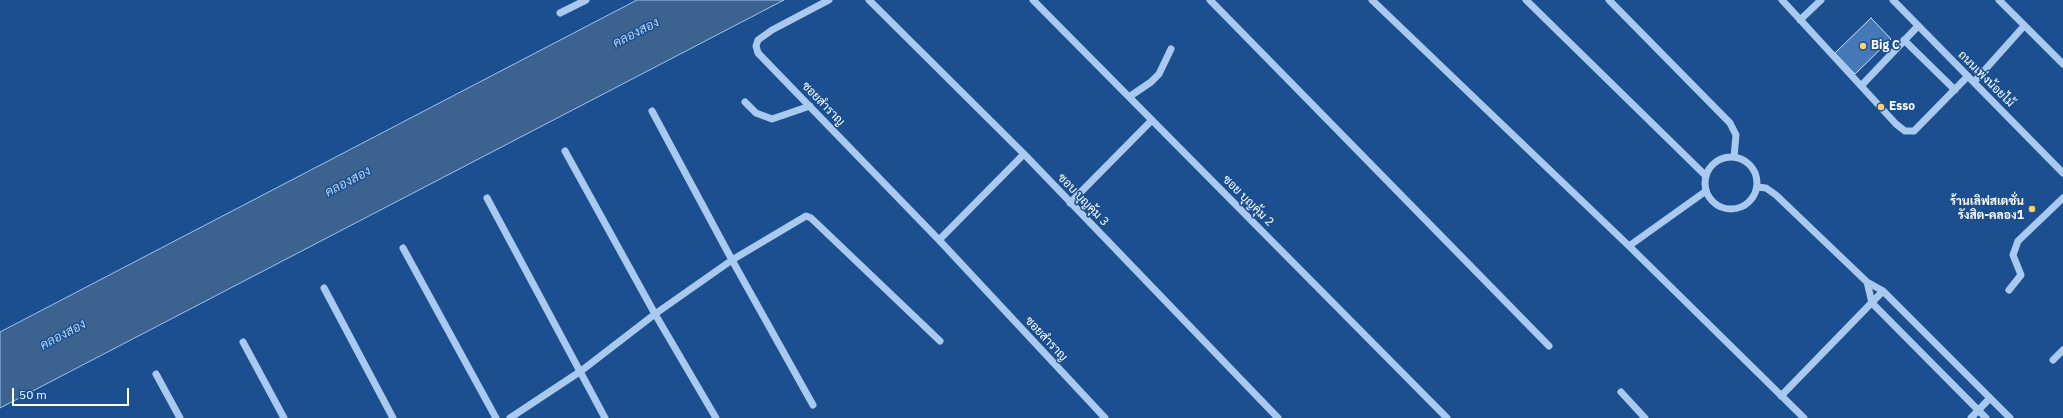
<!DOCTYPE html>
<html>
<head>
<meta charset="utf-8">
<style>
  body { margin:0 }
  #map { position:relative; width:2063px; height:418px; overflow:hidden; background:#1b4f8f; font-family:"IBM Plex Sans",sans-serif }
  canvas { display:block }
  .scale { position:absolute; left:12px; top:388px; width:117px; height:18px; box-sizing:border-box; border:2px solid #fff; border-top:0; padding-left:5px; font-size:12px; line-height:14px; white-space:nowrap; color:#fff; -webkit-text-stroke:3px #1b4f8f; paint-order:stroke }
</style>
</head>
<body>
<div id="map">
<canvas width="2063" height="418"></canvas>
<div class="scale">50 m</div>
</div>
<script>
const ctx = document.querySelector('canvas').getContext('2d');
ctx.lineJoin = 'round';
function fillPath(path, color) { ctx.fillStyle = color; ctx.fill(path, 'evenodd'); }
const toPath = rows => new Path2D(rows.map(r => 'M' + r).join(''));
function trace(path, color, width, dash) { ctx.strokeStyle = color; ctx.lineWidth = width; ctx.lineCap = dash ? 'butt' : 'round'; ctx.setLineDash(dash || []); ctx.stroke(path); }
function drawText(font, color, halo, rows, align = 'center') {
  ctx.font = font + ' "IBM Plex Sans",Sarabun,sans-serif'; ctx.lineWidth = 3; ctx.setLineDash([]); ctx.textBaseline = 'middle'; ctx.strokeStyle = halo; ctx.fillStyle = color; for (const [text, x, y, turn = 0] of rows) {
    ctx.save(); ctx.translate(x, y); ctx.rotate((+turn || 0) * Math.PI / 180); ctx.textAlign = isNaN(turn) ? turn : align; if (halo) ctx.strokeText(text, 0, 0); ctx.fillText(text, 0, 0); ctx.restore();
  }
}
const water = toPath([
  [637,0,784,0,0,408,0,332,637,0]
]);
fillPath(water, '#3c6290');
trace(water, '#9cc4f0', 1);
const building = toPath([
  [1871,18,1891,39,1855,74,1835,53,1871,18]
]);
fillPath(building, '#4478b7');
trace(building, '#cfe3fa', 1);
trace(toPath([
  [829,0,772,30,758,40,756,46,758,53,939,240,1105,418],
  [869,0,1024,154,1278,418],
  [1033,0,1447,418],
  [1210,0,1549,346],
  [1372,0,1629,246,1804,418],
  [1526,0,1706,176],
  [1609,0,1730,123,1736,135,1734,157],
  [1782,0,1896,124,1905,131,1914,131,1968,76],
  [1893,0,2063,173],
  [1999,0,2063,64],
  [560,13,586,0],
  [1800,20,1821,0],
  [1904,40,1955,90],
  [1974,82,2024,26],
  [1861,86,1918,26],
  [1129,97,1151,82,1159,74,1171,49],
  [745,102,756,113,772,119,810,106],
  [652,111,732,260,813,405],
  [565,151,655,314,716,418],
  '1705 183a26 26 0 1 1 52 0a26 26 0 1 1-52 0Z',
  [1757,187,1766,188,1776,195,1867,282,1883,291,2010,418],
  [487,198,605,418],
  [1070,203,1152,120],
  [939,240,1024,154],
  [1629,246,1706,191],
  [403,248,496,418],
  [1867,282,1872,303,1986,418],
  [324,288,393,418],
  [2009,290,2021,275,2013,255,2018,241,2063,198],
  [243,342,284,418],
  [2053,360,2063,350],
  [156,374,180,418],
  [1621,392,1645,418],
  [1781,396,1883,291],
  [510,418,581,371,655,314,732,260,806,216,811,218,940,341],
  [1971,418,1990,398]
]), '#a9c9ee', 7);
for (const [x, y, r, color] of [
  [1863,46,4,"#ffd166"],
  [1881,107,4,"#ffd166"],
  [2032,209,4,"#ffd166"]
]) { const dot = new Path2D(); dot.arc(x, y, r, 0, 2 * Math.PI); ctx.fillStyle = color; ctx.fill(dot); trace(dot, '#1b4f8f', 1.5); }
drawText('bold 12px', '#fff', '#1b4f8f', [
  ["Big C",1871,46],
  ["Esso",1889,107],
  ["ร้านเลิฟสเตชั่น",2024,202,"right"],
  ["รังสิต-คลอง1",2024,216,"right"]
], 'left');
drawText('12px', '#fff', '#1b4f8f', [
  ["ถนนเพ่งน้อยไม้",1986,79,45],
  ["ซอยสำราญ",823,104,46],
  ["ซอบ บุญคุ้ม 3",1083,200,46],
  ["ซอย บุญคุ้ม 2",1248,201,45],
  ["ซอยสำราญ",1046,339,47]
]);
drawText('italic 13px', '#b5d3f5', '#1b4f8f', [
  ["คลองสอง",636,33,-27],
  ["คลองสอง",348,182,-28],
  ["คลองสอง",63,335,-28]
]);
</script>
</body>
</html>
